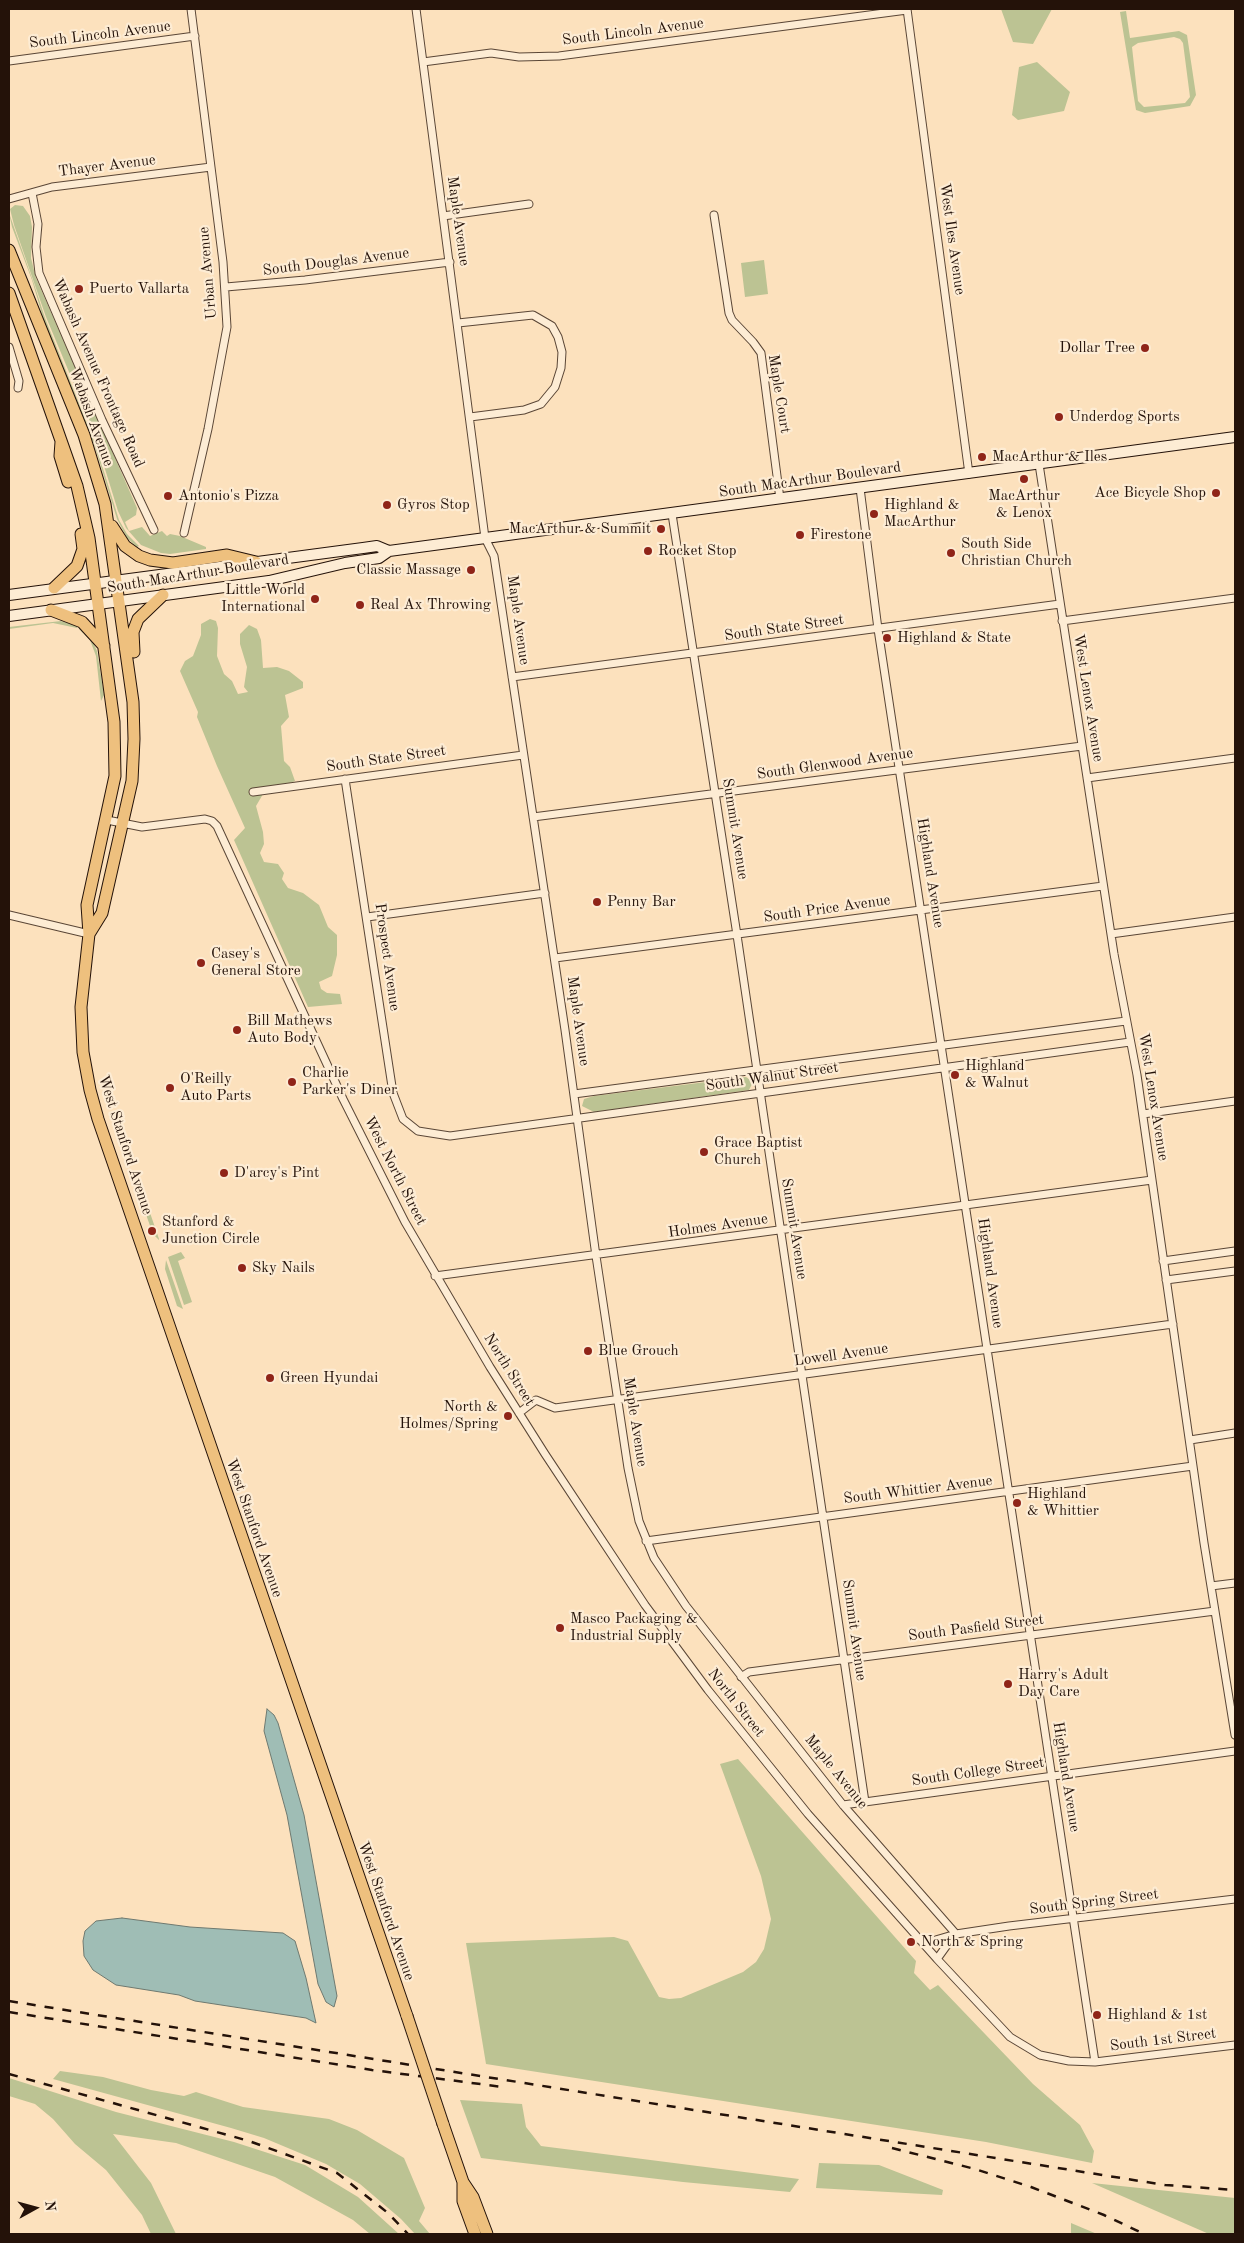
<!DOCTYPE html>
<html>
<head>
<meta charset="utf-8">
<style>
  body { margin:0 }
  #map { position:relative; width:1244px; height:2243px; overflow:hidden; background:#fce1bd; font-family:"Old Standard TT",serif }
  canvas { display:block }
  .frame { position:absolute; inset:0; border:10px solid #241209; pointer-events:none }
  .north { position:absolute; left:10px; top:2183px; width:50px; height:50px; -webkit-text-stroke:4px #fdecd4; paint-order:stroke; rotate:83deg; font-size:14px; font-weight:700; line-height:20px; text-align:center; color:#241209 }
  .north::after { content:''; display:block; margin:auto; width:18px; height:22px; background:#241209; clip-path:polygon(50% 0,100% 100%,50% 72%,0 100%) }
</style>
</head>
<body>
<div id="map">
<canvas width="1244" height="2243"></canvas>
<div class="frame"></div>
<div class="north">N</div>
</div>
<script>
const ctx = document.querySelector('canvas').getContext('2d');
ctx.lineJoin = 'round';
function fillPath(path, color) { ctx.fillStyle = color; ctx.fill(path, 'evenodd'); }
const toPath = rows => new Path2D(rows.map(r => 'M' + r).join(''));
function trace(path, color, width, dash) { ctx.strokeStyle = color; ctx.lineWidth = width; ctx.lineCap = dash ? 'butt' : 'round'; ctx.setLineDash(dash || []); ctx.stroke(path); }
function drawText(font, color, halo, rows, align = 'center') {
  ctx.font = font + ' "Old Standard TT",serif'; ctx.lineWidth = 4.5; ctx.setLineDash([]); ctx.textBaseline = 'middle'; ctx.strokeStyle = halo; ctx.fillStyle = color; for (const [text, x, y, turn = 0] of rows) {
    ctx.save(); ctx.translate(x, y); ctx.rotate((+turn || 0) * Math.PI / 180); ctx.textAlign = isNaN(turn) ? turn : align; if (halo) ctx.strokeText(text, 0, 0); ctx.fillText(text, 0, 0); ctx.restore();
  }
}
fillPath(toPath([
  [1001,9,1052,9,1033,44,1013,42],
  [1126,11,1130,38,1179,31,1187,35,1196,95,1190,106,1145,113,1136,110,1120,12],
  [1174,37,1180,39,1183,43,1190,97,1185,103,1144,107,1138,101,1132,47,1138,43],
  [1037,62,1070,92,1064,111,1018,120,1012,115,1019,67],
  [15,205,23,206,30,216,32,227,31,258,36,278,137,508,136,515,125,522,129,531,142,527,150,536,162,531,167,536,170,534,180,536,206,547,206,549,170,554,161,553,141,545,126,528,118,511,92,427,46,317,14,225,10,209],
  [9,213,34,284,45,318,96,446,119,520,127,534,139,546,137,547,127,538,117,519,95,447,46,328,32,280,12,227],
  [764,260,768,294,745,297,741,263],
  [210,619,216,621,218,628,217,656,224,674,232,681,238,694,248,692,244,687,247,667,240,644,240,634,249,625,257,629,261,640,263,668,277,667,289,671,303,682,303,688,285,695,289,717,281,726,284,761,290,767,295,781,285,785,266,789,256,806,263,832,264,844,260,853,264,862,278,864,284,873,282,879,288,888,303,893,319,905,328,927,337,935,337,955,332,976,319,982,321,989,327,993,340,994,342,1004,308,1007,234,840,245,828,217,766,197,717,198,712,180,671,185,661,193,656,201,635,201,624],
  [61,621,78,626,77,628,53,623,9,629,9,627],
  [80,627,93,642,97,651,104,695,101,701,96,656,90,640,79,629],
  [746,1077,753,1082,749,1090,594,1112,582,1106,584,1099,594,1096],
  [136,1172,159,1239,159,1240,153,1234,134,1181],
  [181,1252,185,1258,178,1261,192,1302,184,1305,168,1257],
  [166,1260,183,1309,177,1306,165,1269],
  [738,1759,916,1961,914,1973,930,1990,938,1985,1033,2084,1080,2125,1094,2151,1092,2163,986,2142,486,2064,466,1943,614,1937,628,1941,659,1997,669,1999,681,1998,743,1972,756,1962,764,1949,771,1919,761,1876,720,1764],
  [60,2071,103,2077,151,2090,184,2096,196,2092,243,2107,329,2119,357,2130,404,2158,425,2208,419,2221,430,2234,415,2234,401,2219,360,2184,326,2164,264,2138,231,2128,53,2079],
  [9,2078,116,2112,234,2142,305,2165,358,2197,399,2234,370,2234,353,2220,275,2177,176,2143,113,2134,151,2183,176,2234,151,2234,142,2215,106,2170,75,2144,53,2119,35,2104,9,2096],
  [460,2100,522,2104,526,2127,541,2146,799,2179,790,2192,683,2182,481,2158],
  [819,2163,879,2165,943,2190,942,2195,816,2188],
  [1092,2183,1235,2198,1235,2234,1209,2234],
  [1071,2223,1097,2234,1071,2234]
]), '#bcc393');
const water = toPath([
  [267,1709,274,1715,278,1723,304,1815,337,1996,334,2007,326,2002,318,1984,287,1815,264,1731,267,1709],
  [122,1918,190,1927,283,1933,295,1941,306,1978,316,2023,306,2018,195,2001,179,1995,116,1985,93,1970,84,1956,83,1941,85,1931,96,1921,122,1918]
]);
fillPath(water, '#9fbdb5');
trace(water, '#6e7970', 1);
const street = toPath([
  [416,9,485,538,494,556,565,1030,596,1256,628,1468,639,1521,654,1558,686,1606,843,1805,956,1934],
  [907,9,969,474],
  [9,61,195,36],
  [423,62,491,53,519,57,559,56,907,10],
  [32,193,38,224,36,247,39,273,102,420,154,530],
  [9,199,52,187,211,167],
  [714,215,729,313,732,320,753,342,761,353,780,499],
  [443,216,529,204],
  [226,287,305,280,450,262],
  [458,323,533,315,552,326,558,337,562,352,561,368,555,387,541,404,524,410,470,417],
  [9,347,19,381,18,388],
  [1039,464,1114,954,1137,1075,1204,1543,1235,1735],
  [860,488,878,629,1095,2062],
  [672,514,737,935,865,1802],
  [184,533,208,429,227,327,223,262,191,9],
  [1062,621,1235,598],
  [512,677,1060,604],
  [1087,778,1235,758],
  [345,779,393,1093,403,1119,418,1131,450,1136,1130,1042],
  [253,792,523,755],
  [533,817,1082,746],
  [107,820,142,827,205,819,212,821,217,826,343,1099,405,1222,490,1367,545,1454,645,1605,708,1690,808,1814,937,1959,1010,2037,1040,2055,1069,2061,1095,2062,1235,2045],
  [9,915,89,934],
  [367,917,545,893],
  [1111,934,1235,917],
  [555,958,1103,886],
  [574,1094,1126,1021],
  [1143,1114,1235,1101],
  [1163,1261,1235,1251],
  [435,1276,1152,1180],
  [1166,1280,1235,1271],
  [519,1413,536,1400,555,1408,1173,1324],
  [1190,1440,1235,1433],
  [646,1541,1193,1466],
  [1211,1586,1235,1583],
  [741,1677,749,1672,1215,1611],
  [843,1805,1235,1751],
  [920,1940,932,1941,956,1934,1009,1926,1235,1899],
  [937,1959,955,1934]
]);
const secondary = toPath([
  [9,595,363,548,377,546,389,551],
  [9,616,269,581,345,563,379,558,389,551,1235,437]
]);
const primary = toPath([
  [9,250,84,435,105,504,133,702,134,739,132,781,102,913,89,934],
  [9,293,77,486,89,538,114,722,115,776,87,905,89,934,81,1007,83,1052,90,1090,98,1119,407,2016],
  [61,442,60,456,68,482],
  [112,526,125,546,139,556,150,560,173,563,227,555,256,562],
  [54,588,77,566,83,549,81,534],
  [51,610,82,622,104,646],
  [134,652,133,632,138,619,163,595],
  [443,2124,463,2182,473,2197,487,2234],
  [463,2182,463,2201,475,2234]
]);
trace(street, '#5a4636', 9);
trace(secondary, '#241209', 12);
trace(primary, '#241209', 13);
trace(street, '#fdecd4', 7);
trace(secondary, '#fdecd4', 10);
trace(primary, '#eec07e', 11);
trace(toPath([
  [9,2001,1165,2185,1235,2190],
  [9,2012,372,2070,503,2087],
  [9,2074,249,2141,337,2173,388,2213,408,2234],
  [892,2148,975,2169,1031,2187,1104,2215,1144,2234]
]), '#241209', 2.5, [9, 9]);
const primaryBridge = toPath([
  [407,2016,443,2124]
]);
trace(primaryBridge, '#241209', 13, []);
trace(primaryBridge, '#eec07e', 11);
for (const [x, y, r, color] of [
  [79,289,5,"#8f2418"],
  [1145,348,5,"#8f2418"],
  [1059,417,5,"#8f2418"],
  [982,457,5,"#8f2418"],
  [1024,479,5,"#8f2418"],
  [1216,493,5,"#8f2418"],
  [168,496,5,"#8f2418"],
  [387,505,5,"#8f2418"],
  [874,514,5,"#8f2418"],
  [661,529,5,"#8f2418"],
  [800,535,5,"#8f2418"],
  [648,551,5,"#8f2418"],
  [951,553,5,"#8f2418"],
  [471,570,5,"#8f2418"],
  [315,599,5,"#8f2418"],
  [360,605,5,"#8f2418"],
  [887,638,5,"#8f2418"],
  [597,902,5,"#8f2418"],
  [201,963,5,"#8f2418"],
  [237,1030,5,"#8f2418"],
  [955,1075,5,"#8f2418"],
  [292,1082,5,"#8f2418"],
  [170,1088,5,"#8f2418"],
  [704,1152,5,"#8f2418"],
  [224,1173,5,"#8f2418"],
  [152,1231,5,"#8f2418"],
  [242,1268,5,"#8f2418"],
  [588,1351,5,"#8f2418"],
  [270,1378,5,"#8f2418"],
  [508,1416,5,"#8f2418"],
  [1017,1503,5,"#8f2418"],
  [560,1628,5,"#8f2418"],
  [1008,1684,5,"#8f2418"],
  [911,1942,5,"#8f2418"],
  [1097,2015,5,"#8f2418"]
]) { const dot = new Path2D(); dot.arc(x, y, r, 0, 2 * Math.PI); ctx.fillStyle = color; ctx.fill(dot); trace(dot, '#fdecd4', 2); }
drawText('15px', '#241209', '#fdecd4', [
  ["South Lincoln Avenue",633,32,-7],
  ["South Lincoln Avenue",100,35,-7],
  ["Thayer Avenue",107,166,-7],
  ["Maple Avenue",458,221,82],
  ["West Iles Avenue",952,239,82],
  ["South Douglas Avenue",336,262,-7],
  ["Urban Avenue",208,273,-95],
  ["Wabash Avenue Frontage Road",98,373,66],
  ["Maple Court",779,394,81],
  ["Wabash Avenue",91,417,70],
  ["South MacArthur Boulevard",810,480,-8],
  ["South MacArthur Boulevard",198,574,-9],
  ["Maple Avenue",518,620,82],
  ["South State Street",784,628,-8],
  ["West Lenox Avenue",1088,698,81],
  ["South State Street",386,759,-8],
  ["South Glenwood Avenue",835,764,-8],
  ["Summit Avenue",735,829,81],
  ["Highland Avenue",930,873,81],
  ["South Price Avenue",827,909,-8],
  ["Prospect Avenue",387,957,82],
  ["Maple Avenue",578,1021,82],
  ["South Walnut Street",772,1077,-8],
  ["West Lenox Avenue",1153,1097,81],
  ["West Stanford Avenue",125,1145,72],
  ["West North Street",395,1171,63],
  ["Holmes Avenue",718,1226,-8],
  ["Summit Avenue",794,1229,81],
  ["Highland Avenue",990,1273,82],
  ["Lowell Avenue",841,1355,-8],
  ["North Street",509,1370,58],
  ["Maple Avenue",635,1422,81],
  ["South Whittier Avenue",918,1490,-7],
  ["West Stanford Avenue",254,1528,71],
  ["South Pasfield Street",976,1628,-7],
  ["Summit Avenue",854,1630,82],
  ["North Street",736,1703,52],
  ["Maple Avenue",836,1772,51],
  ["South College Street",978,1772,-8],
  ["Highland Avenue",1066,1777,81],
  ["South Spring Street",1094,1902,-7],
  ["West Stanford Avenue",386,1911,71],
  ["South 1st Street",1163,2040,-7]
]);
drawText('15px', '#241209', '#fdecd4', [
  ["Puerto Vallarta",89,289],
  ["Dollar Tree",1135,348,"right"],
  ["Underdog Sports",1069,417],
  ["MacArthur & Iles",992,457],
  ["Ace Bicycle Shop",1206,493,"right"],
  ["Antonio's Pizza",178,496],
  ["MacArthur",1024,496,"center"],
  ["& Lenox",1024,513,"center"],
  ["Gyros Stop",397,505],
  ["Highland &",884,505],
  ["MacArthur",884,522],
  ["MacArthur & Summit",651,529,"right"],
  ["Firestone",810,535],
  ["South Side",961,544],
  ["Christian Church",961,561],
  ["Rocket Stop",658,551],
  ["Classic Massage",461,570,"right"],
  ["Little World",305,590,"right"],
  ["International",305,607,"right"],
  ["Real Ax Throwing",370,605],
  ["Highland & State",897,638],
  ["Penny Bar",607,902],
  ["Casey's",211,954],
  ["General Store",211,971],
  ["Bill Mathews",247,1021],
  ["Auto Body",247,1038],
  ["Highland",965,1066],
  ["& Walnut",965,1083],
  ["Charlie",302,1073],
  ["Parker's Diner",302,1090],
  ["O'Reilly",180,1079],
  ["Auto Parts",180,1096],
  ["Grace Baptist",714,1143],
  ["Church",714,1160],
  ["D'arcy's Pint",234,1173],
  ["Stanford &",162,1222],
  ["Junction Circle",162,1239],
  ["Sky Nails",252,1268],
  ["Blue Grouch",598,1351],
  ["Green Hyundai",280,1378],
  ["North &",498,1407,"right"],
  ["Holmes/Spring",498,1424,"right"],
  ["Highland",1027,1494],
  ["& Whittier",1027,1511],
  ["Masco Packaging &",570,1619],
  ["Industrial Supply",570,1636],
  ["Harry's Adult",1018,1675],
  ["Day Care",1018,1692],
  ["North & Spring",921,1942],
  ["Highland & 1st",1107,2015]
], 'left');
</script>
</body>
</html>
